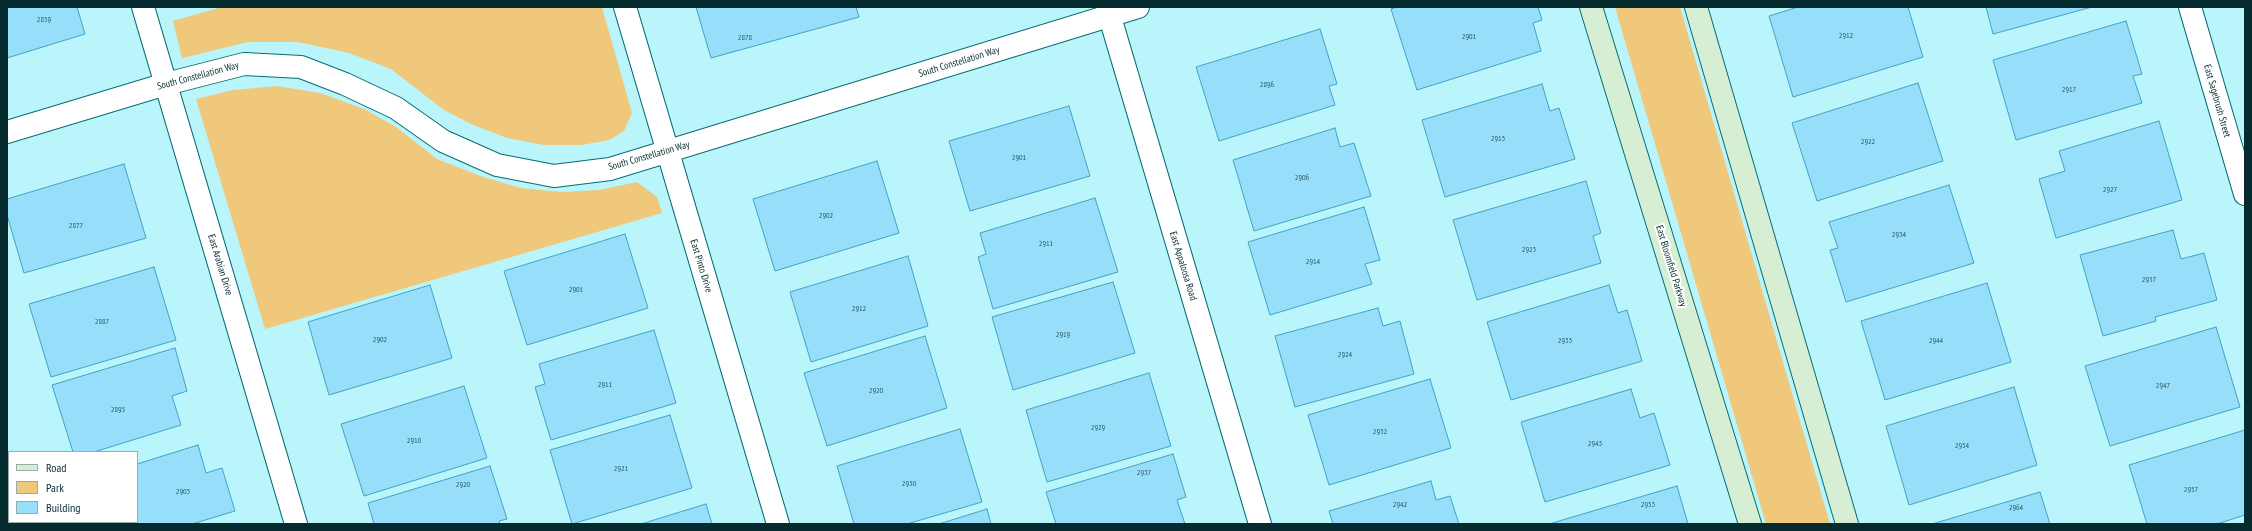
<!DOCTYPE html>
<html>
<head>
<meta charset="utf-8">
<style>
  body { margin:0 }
  #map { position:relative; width:2252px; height:531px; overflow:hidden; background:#b9f5fa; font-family:"PT Sans Narrow",sans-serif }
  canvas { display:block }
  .frame { position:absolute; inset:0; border:8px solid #062b2e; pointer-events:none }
  .legend { position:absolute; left:8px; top:451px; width:130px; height:72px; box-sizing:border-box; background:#fff; border:1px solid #9baaab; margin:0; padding:5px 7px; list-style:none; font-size:12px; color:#062b2e }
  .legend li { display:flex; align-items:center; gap:8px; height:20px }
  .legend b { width:20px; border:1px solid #9baaab }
</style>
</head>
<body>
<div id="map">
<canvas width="2252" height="531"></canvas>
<div class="frame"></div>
<ul class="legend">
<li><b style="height:5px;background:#d5eed4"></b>Road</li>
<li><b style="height:11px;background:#efc87c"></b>Park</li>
<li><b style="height:11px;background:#96def9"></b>Building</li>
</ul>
</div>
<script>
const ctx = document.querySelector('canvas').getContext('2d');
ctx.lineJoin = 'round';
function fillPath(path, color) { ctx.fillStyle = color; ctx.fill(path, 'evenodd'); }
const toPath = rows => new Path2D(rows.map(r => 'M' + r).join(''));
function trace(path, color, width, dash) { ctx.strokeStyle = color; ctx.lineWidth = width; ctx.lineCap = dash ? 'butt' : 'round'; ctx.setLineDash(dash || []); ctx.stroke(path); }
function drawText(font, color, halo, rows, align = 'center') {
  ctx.font = font + ' "PT Sans Narrow",sans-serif'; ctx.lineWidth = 4; ctx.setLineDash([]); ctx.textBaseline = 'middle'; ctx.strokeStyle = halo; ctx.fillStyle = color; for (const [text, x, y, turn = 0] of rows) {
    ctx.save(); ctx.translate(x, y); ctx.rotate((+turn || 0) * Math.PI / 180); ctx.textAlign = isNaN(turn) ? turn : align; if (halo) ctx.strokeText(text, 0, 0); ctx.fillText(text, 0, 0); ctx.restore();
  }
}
fillPath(toPath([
  [222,7,602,7,632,113,624,131,609,140,582,145,544,145,507,138,471,124,444,110,391,69,349,53,298,42,248,42,182,58,173,21],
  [1615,7,1680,7,1830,524,1766,524],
  [277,86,320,93,364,109,396,127,437,159,483,177,521,188,561,192,599,190,637,182,657,197,662,213,265,329,196,99,233,90]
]), '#efc87c');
const building = toPath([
  [7,7,77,7,85,34,7,58,7,7],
  [696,7,856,7,859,17,711,58,696,7],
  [1397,7,1538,7,1542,20,1533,23,1541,51,1417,90,1391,9,1397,7],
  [1798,7,1908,7,1923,57,1793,97,1769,16,1798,7],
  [1986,7,2092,7,1993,34,1986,7],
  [2126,21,2142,74,2133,76,2142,103,2016,140,1993,60,2126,21],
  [1320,29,1337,84,1329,86,1335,105,1219,141,1196,67,1320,29],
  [1918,83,1943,161,1817,201,1792,123,1918,83],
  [1542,84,1550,111,1559,108,1575,159,1445,197,1422,120,1542,84],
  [1069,106,1090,176,970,211,949,141,1069,106],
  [2159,121,2182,200,2056,238,2039,179,2065,171,2059,151,2159,121],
  [1335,128,1340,147,1354,143,1371,196,1254,231,1233,160,1335,128],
  [877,161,899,233,775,271,753,199,877,161],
  [124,164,146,238,24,273,7,215,7,199,124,164],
  [1586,181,1601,233,1593,236,1601,263,1477,300,1453,220,1586,181],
  [1949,185,1974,263,1846,302,1830,250,1838,248,1829,222,1949,185],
  [1095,198,1118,272,993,309,978,257,986,254,980,233,1095,198],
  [1364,207,1380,260,1365,264,1372,284,1270,315,1248,242,1364,207],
  [2173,230,2181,259,2204,253,2217,300,2155,317,2156,321,2103,336,2080,255,2173,230],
  [625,234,648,308,527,345,504,271,625,234],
  [908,256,928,326,811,362,790,292,908,256],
  [154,267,176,340,51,377,29,304,154,267],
  [1113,282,1135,353,1013,390,992,317,1113,282],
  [1987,283,2011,362,1885,400,1861,321,1987,283],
  [430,285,452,358,329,395,308,322,430,285],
  [1609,285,1618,313,1627,310,1642,361,1511,400,1487,322,1609,285],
  [1378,308,1383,326,1400,321,1414,374,1295,407,1275,336,1378,308],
  [2216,327,2240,407,2110,446,2085,366,2216,327],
  [654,330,676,403,551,440,535,387,545,384,539,364,654,330],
  [925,336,947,408,827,446,804,373,925,336],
  [175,348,187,391,172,396,181,425,94,452,73,452,52,385,175,348],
  [1149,373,1171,446,1047,482,1026,410,1149,373],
  [1430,379,1451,448,1329,485,1308,415,1430,379],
  [464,386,487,458,364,496,341,424,464,386],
  [2014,387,2037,465,1909,505,1886,426,2014,387],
  [1631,389,1640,418,1654,413,1670,465,1545,502,1521,422,1631,389],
  [670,415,692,488,572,524,550,450,670,415],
  [960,429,982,502,907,524,854,524,837,466,960,429],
  [2245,430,2245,515,2217,524,2147,524,2129,465,2245,430],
  [198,445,206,473,222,468,235,511,192,524,125,524,124,522,137,522,137,464,198,445],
  [1173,454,1186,497,1177,500,1185,524,1056,524,1046,492,1173,454],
  [490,466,507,519,499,521,500,524,374,524,368,503,490,466],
  [1431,481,1436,500,1450,496,1459,524,1333,524,1329,511,1431,481],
  [1677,486,1688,524,1549,524,1677,486],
  [2040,492,2050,524,1932,524,2040,492],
  [7,500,9,500,9,522,16,522,17,524,7,524,7,500],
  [706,504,712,524,641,524,706,504],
  [987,509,991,524,939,524,987,509]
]);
fillPath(building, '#96def9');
trace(building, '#41a3c3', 1);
const street = toPath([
  [143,7,296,524],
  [625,7,778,524],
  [1107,7,1260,524],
  [2190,7,2245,194],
  [7,132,166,84,244,64,301,67,345,84,396,108,443,141,497,165,554,176,610,169,1138,7]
]);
const secondary = toPath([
  [1591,7,1750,524],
  [1696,7,1847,524]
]);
trace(street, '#076c74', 24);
trace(secondary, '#076c74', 24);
trace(street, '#fff', 22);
trace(secondary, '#d5eed4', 22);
drawText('8px', '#2a5861', null, [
  ["2859",44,20],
  ["2912",1846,36],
  ["2901",1469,37],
  ["2878",745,38],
  ["2896",1267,85],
  ["2917",2069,90],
  ["2913",1498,139],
  ["2922",1868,142],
  ["2901",1019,158],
  ["2906",1302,178],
  ["2927",2110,190],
  ["2902",826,216],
  ["2877",76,226],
  ["2934",1899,235],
  ["2911",1046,244],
  ["2923",1529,250],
  ["2914",1313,262],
  ["2937",2149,280],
  ["2901",576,290],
  ["2912",859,309],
  ["2887",102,322],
  ["2919",1063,335],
  ["2902",380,340],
  ["2933",1565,341],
  ["2944",1936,341],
  ["2924",1345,355],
  ["2911",605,385],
  ["2947",2163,386],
  ["2920",876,391],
  ["2895",118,410],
  ["2929",1098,428],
  ["2932",1380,432],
  ["2910",414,441],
  ["2943",1595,444],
  ["2954",1962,446],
  ["2921",621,469],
  ["2937",1144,473],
  ["2930",909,484],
  ["2920",463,485],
  ["2957",2191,490],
  ["2903",183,492],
  ["2942",1400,505],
  ["2953",1648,505],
  ["2964",2016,508]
]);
drawText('10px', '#062b2e', '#fff', [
  ["South Constellation Way",959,62,-17],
  ["South Constellation Way",198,76,-15],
  ["East Sagebrush Street",2217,101,74],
  ["South Constellation Way",649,156,-16],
  ["East Arabian Drive",220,265,73],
  ["East Pinto Drive",701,266,73],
  ["East Appaloosa Road",1183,266,73],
  ["East Bloomfield Parkway",1671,266,73]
]);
</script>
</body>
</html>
